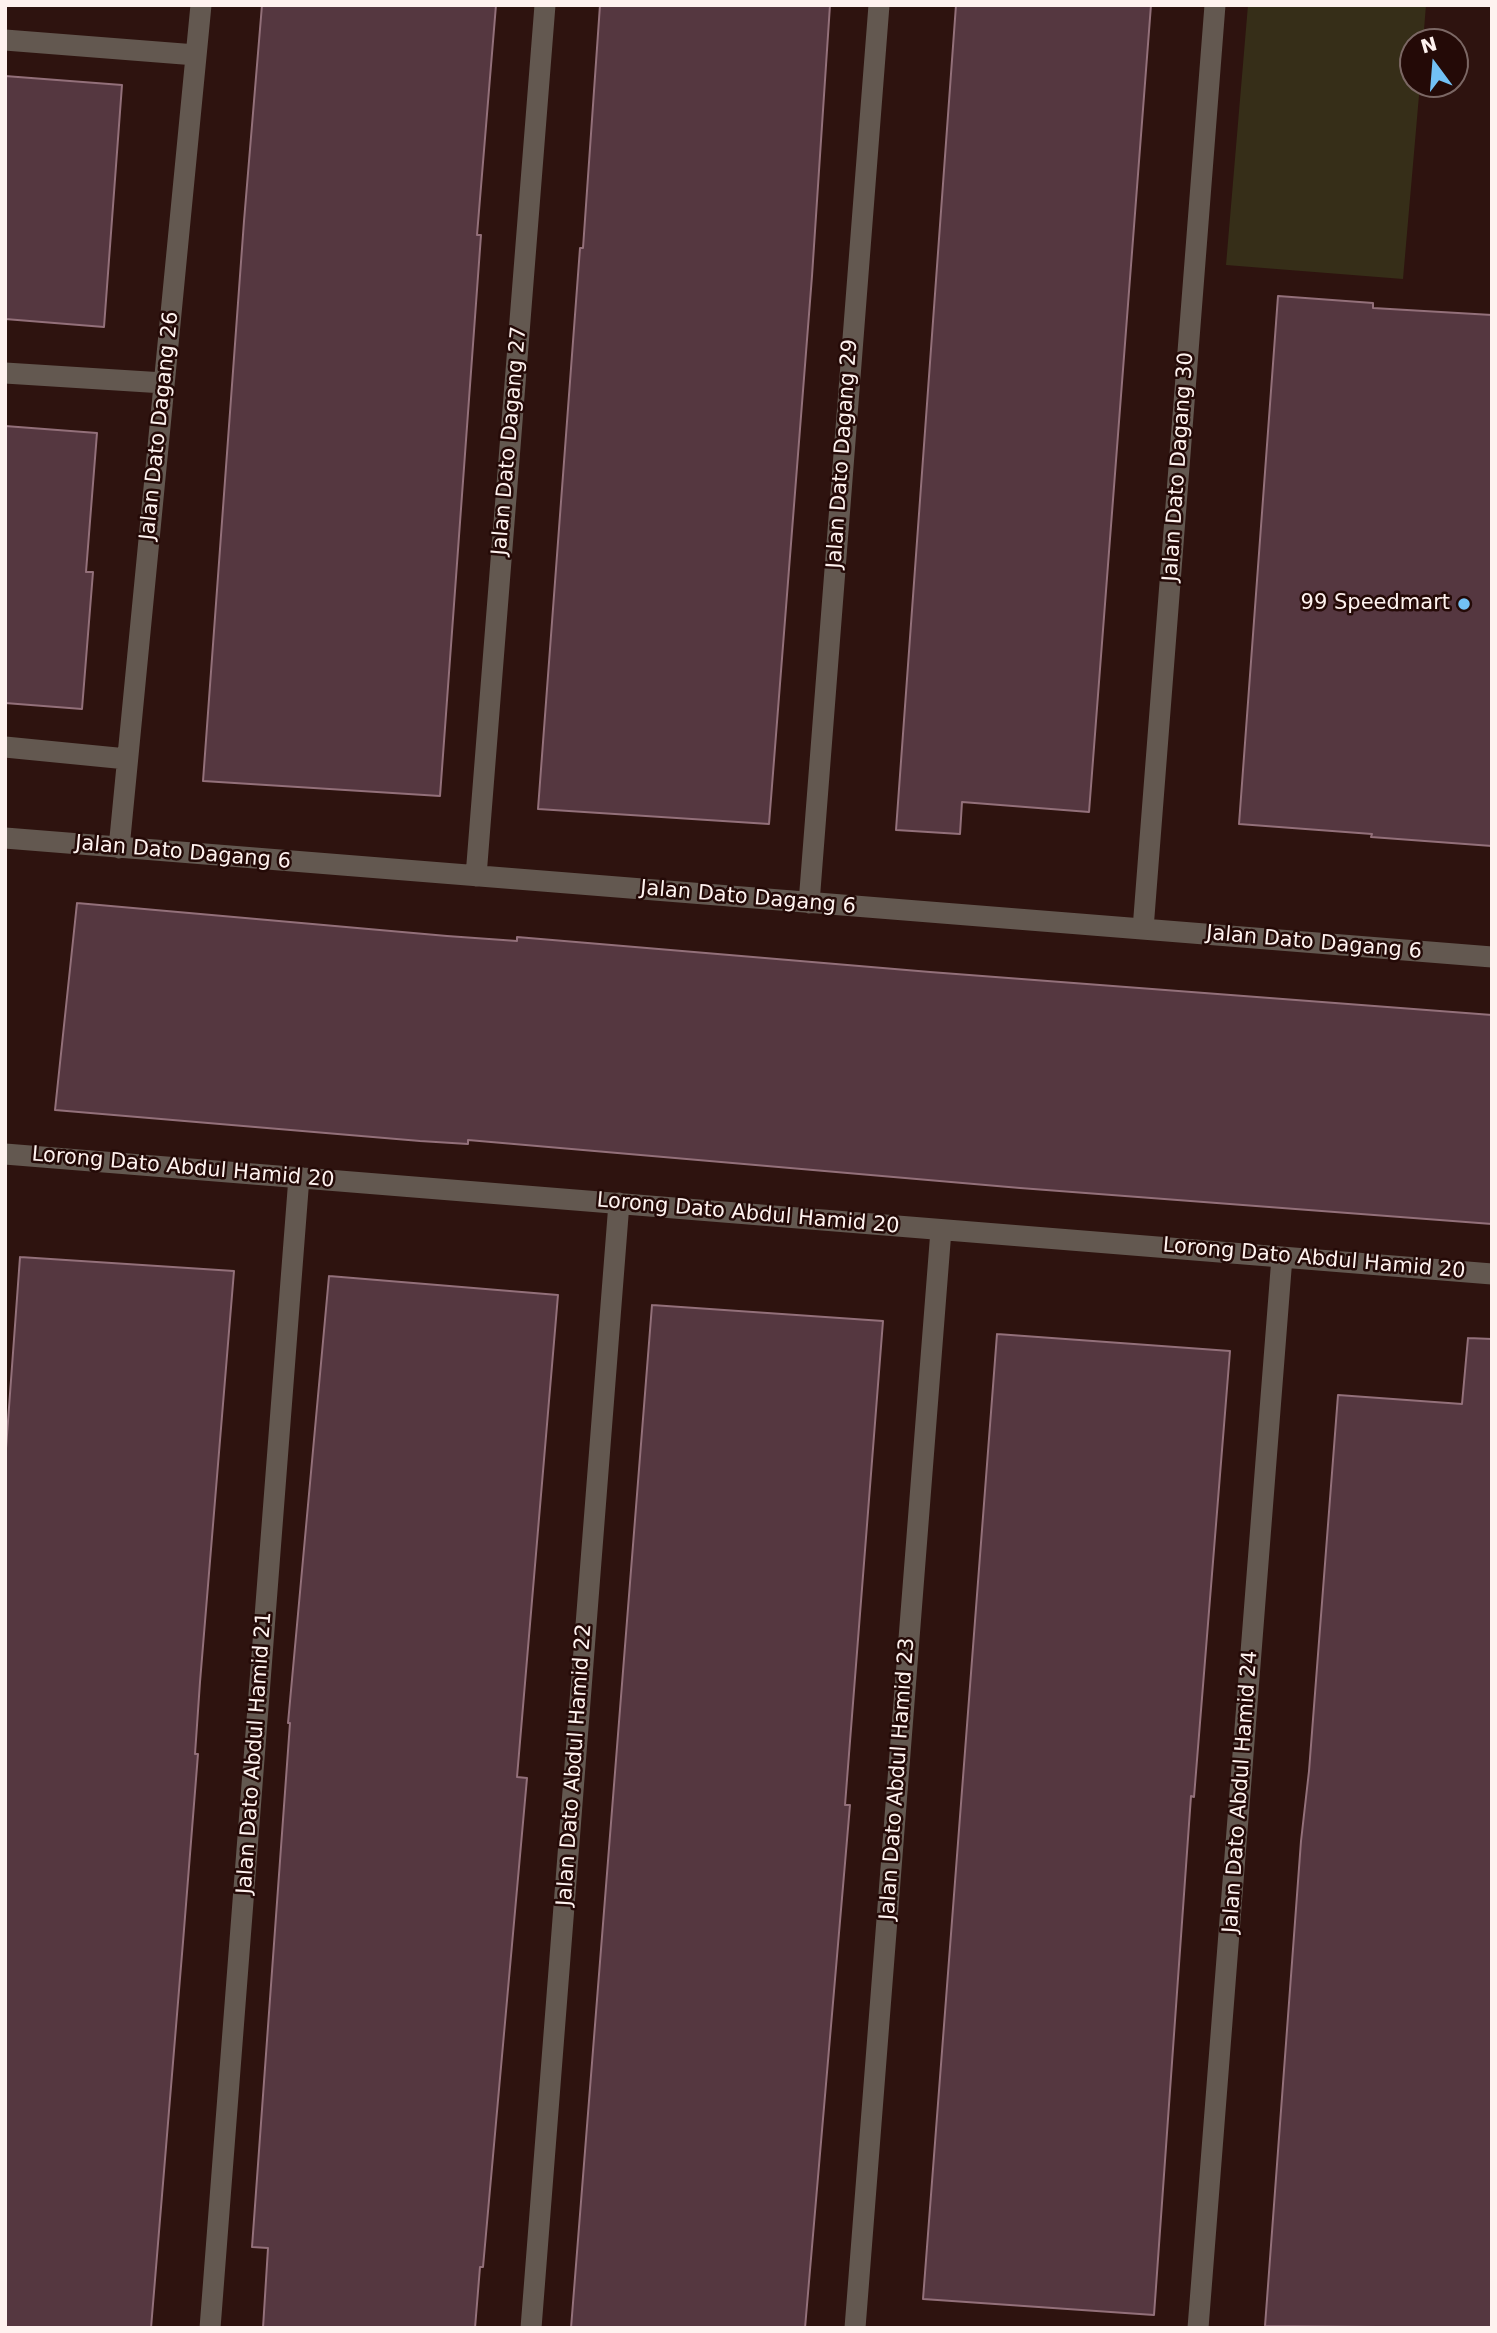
<!DOCTYPE html>
<html>
<head>
<meta charset="utf-8">
<style>
  body { margin:0 }
  #map { position:relative; width:1497px; height:2333px; overflow:hidden; background:#2e130f; font-family:"DejaVu Sans",sans-serif }
  canvas { display:block }
  .frame { position:absolute; inset:0; border:7px solid #fef2ef; pointer-events:none }
  .north { position:absolute; left:1399px; top:28px; width:70px; height:70px; box-sizing:border-box; background:#240a07; border:2px solid #7b6764; border-radius:50%; rotate:344deg; font-size:19px; font-weight:700; line-height:28px; text-align:center; color:#fef2ef }
  .north::after { content:''; display:block; margin:auto; width:24px; height:32px; background:#72c1f5; clip-path:polygon(50% 0,100% 100%,50% 72%,0 100%) }
</style>
</head>
<body>
<div id="map">
<canvas width="1497" height="2333"></canvas>
<div class="frame"></div>
<div class="north">N</div>
</div>
<script>
const ctx = document.querySelector('canvas').getContext('2d');
ctx.lineJoin = 'round';
function fillPath(path, color) { ctx.fillStyle = color; ctx.fill(path, 'evenodd'); }
const toPath = rows => new Path2D(rows.map(r => 'M' + r).join(''));
function trace(path, color, width, dash) { ctx.strokeStyle = color; ctx.lineWidth = width; ctx.lineCap = dash ? 'butt' : 'round'; ctx.setLineDash(dash || []); ctx.stroke(path); }
function drawText(font, color, halo, rows, align = 'center') {
  ctx.font = font + ' "DejaVu Sans",sans-serif'; ctx.lineWidth = 5; ctx.setLineDash([]); ctx.textBaseline = 'middle'; ctx.strokeStyle = halo; ctx.fillStyle = color; for (const [text, x, y, turn = 0] of rows) {
    ctx.save(); ctx.translate(x, y); ctx.rotate((+turn || 0) * Math.PI / 180); ctx.textAlign = isNaN(turn) ? turn : align; if (halo) ctx.strokeText(text, 0, 0); ctx.fillText(text, 0, 0); ctx.restore();
  }
}
fillPath(toPath([
  [1248,5,1426,5,1423,42,1413,42,1413,84,1420,84,1403,279,1226,265]
]), '#362e18');
const building = toPath([
  [262,5,496,5,477,235,481,235,440,796,203,781,244,221,262,5],
  [600,5,830,5,812,276,769,824,538,809,580,248,583,248,600,5],
  [956,5,1151,5,1089,812,962,802,960,834,896,830,956,5],
  [5,76,122,85,104,327,5,319,5,76],
  [1278,296,1373,303,1373,308,1492,315,1492,846,1371,837,1372,834,1239,824,1278,296],
  [5,426,97,433,86,572,93,572,82,709,5,703,5,426],
  [77,903,447,936,517,941,517,937,930,972,1492,1015,1492,1224,1020,1188,468,1140,468,1144,420,1141,55,1110,77,903],
  [20,1257,234,1271,200,1682,195,1754,198,1754,183,1942,151,2328,5,2328,5,1462,20,1257],
  [329,1276,558,1295,517,1777,527,1778,483,2267,480,2267,475,2328,263,2328,268,2248,252,2247,290,1723,288,1723,329,1276],
  [652,1305,883,1321,845,1805,850,1805,805,2328,571,2328,652,1305],
  [997,1334,1230,1351,1194,1797,1191,1796,1154,2315,923,2299,997,1334],
  [1468,1338,1492,1339,1492,2328,1265,2326,1301,1841,1309,1771,1338,1395,1462,1404,1468,1338]
]);
fillPath(building, '#553740');
trace(building, '#93707a', 2);
trace(toPath([
  [5,40,196,55],
  [5,373,164,383],
  [5,747,127,759],
  [5,838,1492,957],
  [119,848,201,5],
  [476,876,545,5],
  [809,903,879,5],
  [1143,929,1215,5],
  [5,1154,1492,1274],
  [210,2328,299,1177],
  [531,2328,619,1203],
  [855,2328,941,1230],
  [1198,2328,1282,1257]
]), '#635850', 21);
for (const [x, y, r, color] of [
  [1464,604,7,"#72c1f5"]
]) { const dot = new Path2D(); dot.arc(x, y, r, 0, 2 * Math.PI); ctx.fillStyle = color; ctx.fill(dot); trace(dot, '#240a07', 2.5); }
drawText('21px', '#fef2ef', '#240a07', [
  ["Jalan Dato Dagang 26",160,426,-84],
  ["Jalan Dato Dagang 27",510,441,-85],
  ["Jalan Dato Dagang 29",843,454,-86],
  ["Jalan Dato Dagang 30",1179,467,-86],
  ["Jalan Dato Dagang 6",183,853,5],
  ["Jalan Dato Dagang 6",748,898,5],
  ["Jalan Dato Dagang 6",1314,943,5],
  ["Lorong Dato Abdul Hamid 20",183,1168,5],
  ["Lorong Dato Abdul Hamid 20",748,1214,5],
  ["Lorong Dato Abdul Hamid 20",1314,1259,5],
  ["Jalan Dato Abdul Hamid 21",255,1753,-86],
  ["Jalan Dato Abdul Hamid 22",575,1765,-86],
  ["Jalan Dato Abdul Hamid 23",898,1779,-86],
  ["Jalan Dato Abdul Hamid 24",1241,1792,-86]
]);
drawText('21px', '#fef2ef', '#240a07', [
  ["99 Speedmart",1450,604]
], 'right');
</script>
</body>
</html>
